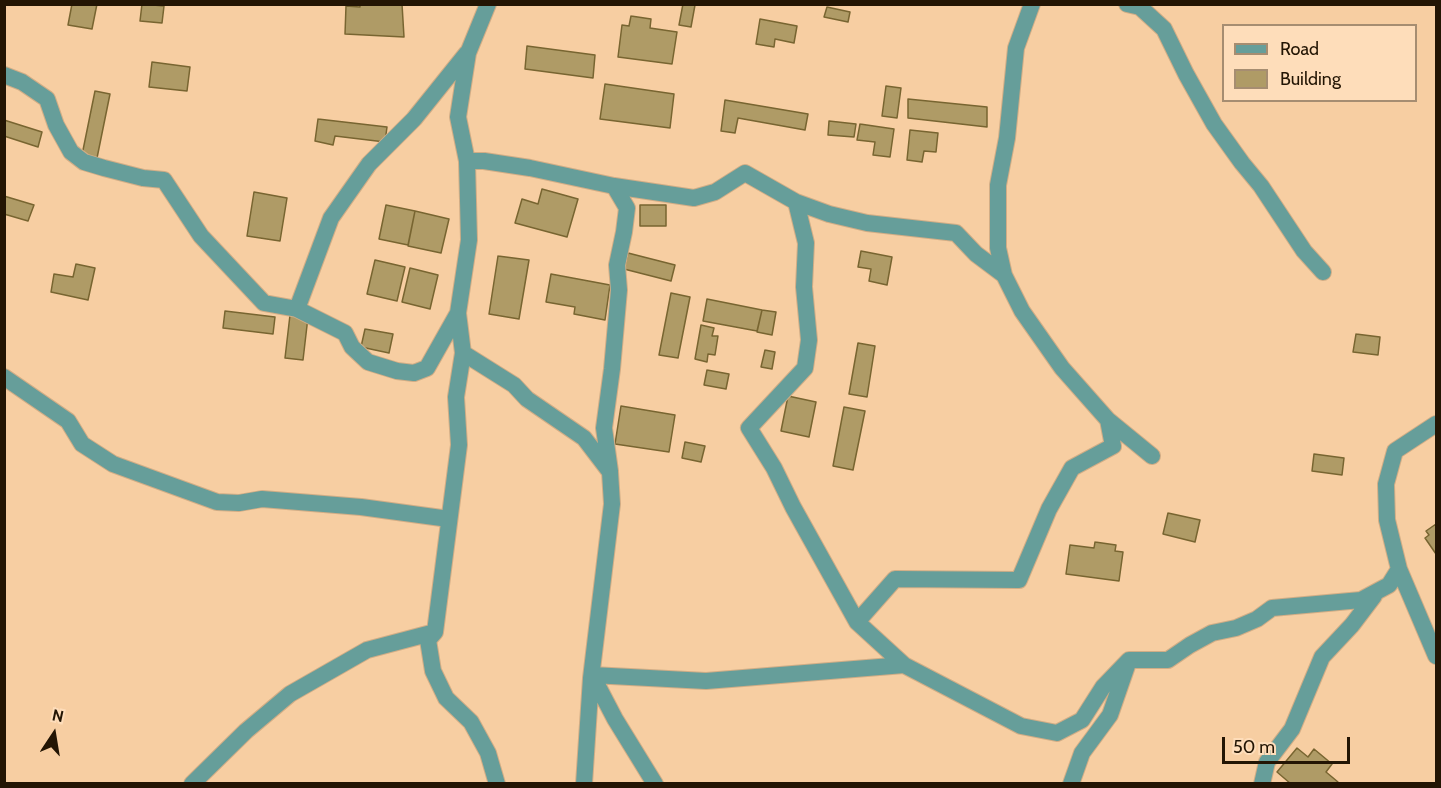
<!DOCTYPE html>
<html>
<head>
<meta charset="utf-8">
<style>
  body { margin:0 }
  #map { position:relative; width:1441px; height:788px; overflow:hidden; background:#f7cea2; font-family:Cabin,sans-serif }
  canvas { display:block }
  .frame { position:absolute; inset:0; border:6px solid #231504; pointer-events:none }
  .legend { position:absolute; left:1222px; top:24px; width:195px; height:78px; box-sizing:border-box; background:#feddba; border:2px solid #a68d71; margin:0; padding:8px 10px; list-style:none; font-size:18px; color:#231504 }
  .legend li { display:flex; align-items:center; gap:12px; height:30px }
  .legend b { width:30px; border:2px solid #a68d71 }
  .north { position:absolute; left:24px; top:704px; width:60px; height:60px; -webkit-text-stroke:4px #feddba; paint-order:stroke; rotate:12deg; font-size:16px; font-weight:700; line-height:24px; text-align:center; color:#231504 }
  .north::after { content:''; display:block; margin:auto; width:21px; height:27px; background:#231504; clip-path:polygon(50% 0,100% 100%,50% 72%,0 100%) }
  .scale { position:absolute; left:1222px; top:737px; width:128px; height:27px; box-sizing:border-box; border:3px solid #231504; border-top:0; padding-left:8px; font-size:18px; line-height:21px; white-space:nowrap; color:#231504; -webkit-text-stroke:4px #feddba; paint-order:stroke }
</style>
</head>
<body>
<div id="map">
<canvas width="1441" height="788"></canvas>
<div class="frame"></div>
<ul class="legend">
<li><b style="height:8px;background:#669e9a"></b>Road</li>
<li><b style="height:16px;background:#af9b66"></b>Building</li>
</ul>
<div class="north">N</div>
<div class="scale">50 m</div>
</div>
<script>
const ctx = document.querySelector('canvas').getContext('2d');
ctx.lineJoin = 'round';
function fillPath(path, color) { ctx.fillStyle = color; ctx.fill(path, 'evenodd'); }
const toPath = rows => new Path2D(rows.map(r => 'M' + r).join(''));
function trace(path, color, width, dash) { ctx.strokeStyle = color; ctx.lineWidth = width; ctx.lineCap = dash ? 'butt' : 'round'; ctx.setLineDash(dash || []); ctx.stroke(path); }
const building = toPath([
  [72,4,97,4,92,29,68,25,72,4],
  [142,4,164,6,162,23,140,21,142,4],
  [360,4,402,4,404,37,345,34,346,6,360,7,360,4],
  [683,4,695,5,691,27,679,25,683,4],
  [827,7,850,12,848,22,824,17,827,7],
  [631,16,651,19,650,28,677,32,672,64,618,57,622,25,629,26,631,16],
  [760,19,797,26,794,43,775,39,774,47,756,44,760,19],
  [527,46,595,55,593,78,525,69,527,46],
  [152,62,190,67,187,91,149,87,152,62],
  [605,84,674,94,670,128,600,119,605,84],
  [886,86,901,88,897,118,882,116,886,86],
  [95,91,110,94,97,158,82,155,95,91],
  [908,99,987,107,987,127,908,118,908,99],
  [725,100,808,114,805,130,738,118,735,133,721,131,725,100],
  [318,119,387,127,385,142,335,136,333,145,315,141,318,119],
  [4,120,42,132,38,147,4,136,4,120],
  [829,121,856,124,854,137,828,135,829,121],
  [860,124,894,129,890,157,873,155,875,142,857,140,860,124],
  [910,130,938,133,936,152,924,151,922,162,907,160,910,130],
  [542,189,578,199,567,237,515,223,522,199,538,204,542,189],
  [254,192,287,198,280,241,247,236,254,192],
  [4,196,34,205,28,221,4,214,4,196],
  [386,205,415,211,408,245,379,239,386,205],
  [640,205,666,205,666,226,640,226,640,205],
  [415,211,449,219,441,253,408,246,415,211],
  [861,251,892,257,887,285,869,281,871,269,858,267,861,251],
  [628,253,675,265,671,281,624,269,628,253],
  [498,256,529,260,519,319,489,314,498,256],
  [375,260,405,267,397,301,367,294,375,260],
  [76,264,95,268,88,300,51,292,54,274,73,277,76,264],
  [410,268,438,275,430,309,402,302,410,268],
  [551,274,610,285,605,320,574,314,575,307,546,302,551,274],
  [671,293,690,297,678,358,659,355,671,293],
  [707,299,762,310,757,331,703,321,707,299],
  [762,310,776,312,772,335,757,332,762,310],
  [225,311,275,317,273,334,223,328,225,311],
  [290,315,308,317,303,360,285,358,290,315],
  [701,325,714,328,712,336,718,336,715,355,708,354,707,362,695,359,701,325],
  [365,329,393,334,389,353,361,347,365,329],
  [1356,334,1380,337,1378,355,1353,352,1356,334],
  [858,343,875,346,867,397,849,394,858,343],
  [765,350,775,352,772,369,761,367,765,350],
  [707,370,729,374,726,389,704,385,707,370],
  [788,396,816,402,809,437,781,431,788,396],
  [621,406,675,415,669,452,615,444,621,406],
  [844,407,865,411,853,470,833,466,844,407],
  [685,442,705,446,701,462,682,458,685,442],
  [1314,454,1344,458,1342,475,1312,471,1314,454],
  [1168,513,1200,520,1195,542,1163,534,1168,513],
  [1436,524,1436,554,1425,538,1429,535,1426,531,1436,524],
  [1095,542,1116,545,1115,551,1123,552,1119,581,1066,574,1070,545,1094,548,1095,542],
  [1297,748,1308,757,1314,749,1332,764,1326,772,1338,782,1337,784,1291,784,1277,772,1297,748]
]);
fillPath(building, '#af9b66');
trace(building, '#786531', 1.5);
const minor = toPath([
  [488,4,468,53,458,117,467,161,469,240,458,313,463,353,456,397,459,445,435,632,428,640,433,671,446,698,471,722,488,753,497,784],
  [1032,4,1016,48,1007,138,998,185,998,248,1004,275,1022,311,1062,368,1108,420,1152,456],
  [1127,4,1140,7,1164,29,1186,74,1214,124,1242,163,1261,186,1304,251,1323,272],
  [4,75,22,82,47,99,56,125,71,152,84,162,104,168,143,178,164,180,201,236,264,303,297,309,345,333,352,347,368,362,397,371,414,373,427,368,458,313],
  [467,161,484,161,530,168,614,186,694,198,715,192,745,173,796,202,829,214,867,223,956,233,976,254,1004,275],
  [796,202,806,243,804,287,809,340,805,368,749,428,774,468,793,507,857,622,904,665],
  [297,309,331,218,369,164,414,119,467,53],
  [463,353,514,385,527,399,584,438,610,472,612,504,591,678,584,784],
  [4,377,68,421,82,444,113,464,217,502,239,503,262,499,361,507,449,519],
  [1436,424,1395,451,1386,484,1387,520,1399,569,1436,656],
  [610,471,604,428,612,369,619,290,617,265,624,232,627,208,614,186],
  [857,622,895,579,1019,580,1049,509,1072,468,1113,446,1108,420],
  [592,675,615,719,655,784],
  [591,678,592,675,706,681,904,665,1021,726,1057,733,1082,720,1103,687,1129,660,1168,660,1190,645,1212,633,1236,628,1257,619,1272,608,1361,600,1389,585,1399,569],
  [192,784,246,731,290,694,367,650,435,632],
  [1071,784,1082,753,1110,715,1127,666],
  [1262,784,1267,762,1292,729,1322,657,1352,625,1374,596]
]);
trace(minor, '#d1ad86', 18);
trace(minor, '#669e9a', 16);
</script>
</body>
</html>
